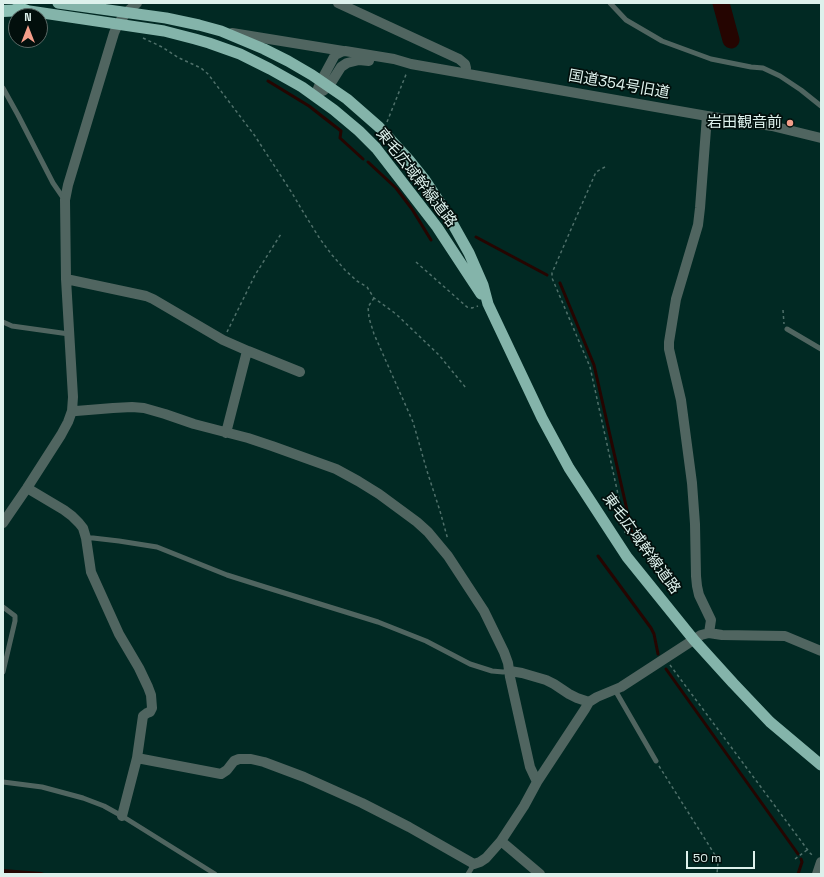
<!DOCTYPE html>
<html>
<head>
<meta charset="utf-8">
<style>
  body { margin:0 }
  #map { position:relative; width:824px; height:877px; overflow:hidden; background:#012923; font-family:"Space Grotesk",sans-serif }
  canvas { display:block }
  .frame { position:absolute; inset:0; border:4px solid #ddf1ec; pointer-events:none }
  .north { position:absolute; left:8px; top:8px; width:40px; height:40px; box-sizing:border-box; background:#020f0c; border:1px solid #5a6966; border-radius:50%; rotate:0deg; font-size:11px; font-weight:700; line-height:16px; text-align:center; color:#ddf1ec }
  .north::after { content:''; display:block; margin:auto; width:14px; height:18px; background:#f49e8a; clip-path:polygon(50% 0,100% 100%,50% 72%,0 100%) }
  .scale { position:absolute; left:686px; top:851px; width:69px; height:18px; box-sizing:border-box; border:2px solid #ddf1ec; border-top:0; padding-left:5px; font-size:12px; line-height:14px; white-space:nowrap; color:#ddf1ec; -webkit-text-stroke:3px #020f0c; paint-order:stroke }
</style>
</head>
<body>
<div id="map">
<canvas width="824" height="877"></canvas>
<div class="frame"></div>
<div class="north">N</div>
<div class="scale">50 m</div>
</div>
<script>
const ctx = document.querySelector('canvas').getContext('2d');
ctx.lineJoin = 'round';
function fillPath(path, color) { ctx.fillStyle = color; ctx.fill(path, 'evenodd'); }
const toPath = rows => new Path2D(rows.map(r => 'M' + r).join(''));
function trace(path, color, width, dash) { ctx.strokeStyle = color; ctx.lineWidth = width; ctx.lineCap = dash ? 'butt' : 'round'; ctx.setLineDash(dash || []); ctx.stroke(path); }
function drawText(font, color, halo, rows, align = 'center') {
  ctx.font = font + ' "Space Grotesk","Noto Sans JP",sans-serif'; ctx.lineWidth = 3.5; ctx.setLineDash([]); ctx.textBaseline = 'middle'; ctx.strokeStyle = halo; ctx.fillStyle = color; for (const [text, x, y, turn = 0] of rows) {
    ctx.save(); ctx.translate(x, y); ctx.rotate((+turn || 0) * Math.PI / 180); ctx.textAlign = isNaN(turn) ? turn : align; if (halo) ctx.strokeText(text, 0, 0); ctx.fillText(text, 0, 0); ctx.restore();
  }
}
fillPath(toPath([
  [3,869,41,872,47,874,3,874]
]), '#250501');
trace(toPath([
  [268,81,309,106,341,131,340,138,363,159],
  [368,162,396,188,412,209,431,240],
  [476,237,547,275],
  [560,283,594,365,632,532,632,539],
  [598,556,651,628,654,634,658,654],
  [666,669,798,854],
  [798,874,802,862,801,859]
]), '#250501', 3);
trace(toPath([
  [721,3,731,40]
]), '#250501', 17);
trace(toPath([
  [143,38,162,47,179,58,201,68,208,74,255,136,292,193,302,210,320,239,332,255,345,270,357,281,367,287,374,298,396,314,439,355,466,388],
  [387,122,407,72],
  [605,167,596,172,552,273,552,278,590,367,625,526,625,533],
  [416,262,467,307,472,308,478,306],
  [374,298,368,307,369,318,374,334,413,422,427,471,440,511,448,540],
  [783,310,784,324],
  [227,332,255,275,281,234],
  [670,665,810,853,813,856],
  [659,766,715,855,718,862,717,874],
  [795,859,807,850]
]), '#4f706a', 1.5, [3, 3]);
trace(toPath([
  [610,3,626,20,662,41,711,59,751,67,763,68,780,76,801,90,821,106],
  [3,88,18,115,53,183,64,199],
  [3,322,12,326,69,334],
  [787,329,821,349],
  [86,538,93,538,119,541,157,547,227,575,265,587,378,622,426,641,470,664,492,671,503,672,510,671],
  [3,607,15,616,15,621,3,672],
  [615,690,656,761],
  [3,782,42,787,83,798,104,806,122,816,215,874],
  [468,874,474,864]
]), '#506560', 5);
trace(toPath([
  [338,3,459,59,465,64,466,68,465,73],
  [707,116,700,208,698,225,676,299,669,342,669,349,681,400,692,483,695,524,696,576,697,586,699,595,711,620,709,633],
  [66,279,146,296,153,299,223,340,248,351,300,372],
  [72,411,76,411,113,408,132,407,144,408,165,414,194,424,248,438,272,446,336,469,358,481,379,494,417,522,428,532,448,556,484,611,504,652,508,663,510,677,530,767,537,782],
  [226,433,246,355,248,351],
  [27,488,64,510,72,516,79,523,83,528,86,538,91,572,119,634,139,668,148,687,151,695,152,708,150,712,147,713,143,716,137,758,122,816],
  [3,523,27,488,61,435,68,422,72,411,73,397,66,279,65,200,68,185,114,33,118,24,126,13,137,3],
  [510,671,522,673,546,680,554,684,569,694,577,698,589,702],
  [137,758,221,774,227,770,234,761,239,759,251,759,264,762,304,777,362,803,409,827,474,864,480,862,486,858,501,841,524,806,537,782,585,709,589,702,597,697,621,687,701,635,709,633,722,635,785,636,821,651],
  [501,841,540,874]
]), '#506560', 10);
trace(toPath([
  [232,33,343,51],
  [323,91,329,86,341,67,347,63,359,60,369,61],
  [315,96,321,81,335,55,341,52,345,51,394,59,411,64,707,116,772,126,821,138],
  [817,874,821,862]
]), '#506560', 10);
trace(toPath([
  [58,3,166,18,199,25,221,31,264,49,288,61,312,75,347,99,379,127,409,160,425,180,446,212,469,253,483,285,488,304,542,418,569,468,627,557,694,640,733,683,770,722,821,765],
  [16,9,164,31,195,39,209,43,240,54,270,69,302,87,334,110,359,131,376,148,437,227,481,294]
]), '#84b4aa', 11);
trace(toPath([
  [3,11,25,10]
]), '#8dc2b6', 12);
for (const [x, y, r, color] of [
  [790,123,4,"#f49e8a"]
]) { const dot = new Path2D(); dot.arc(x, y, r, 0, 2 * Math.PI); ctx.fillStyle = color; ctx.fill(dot); trace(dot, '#020f0c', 1.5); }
drawText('15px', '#ddf1ec', '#020f0c', [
  ["国道354号旧道",619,85,10],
  ["東毛広域幹線道路",416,178,52],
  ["東毛広域幹線道路",641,544,54]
]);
drawText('15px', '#ddf1ec', '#020f0c', [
  ["岩田観音前",782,123]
], 'right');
</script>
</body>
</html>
